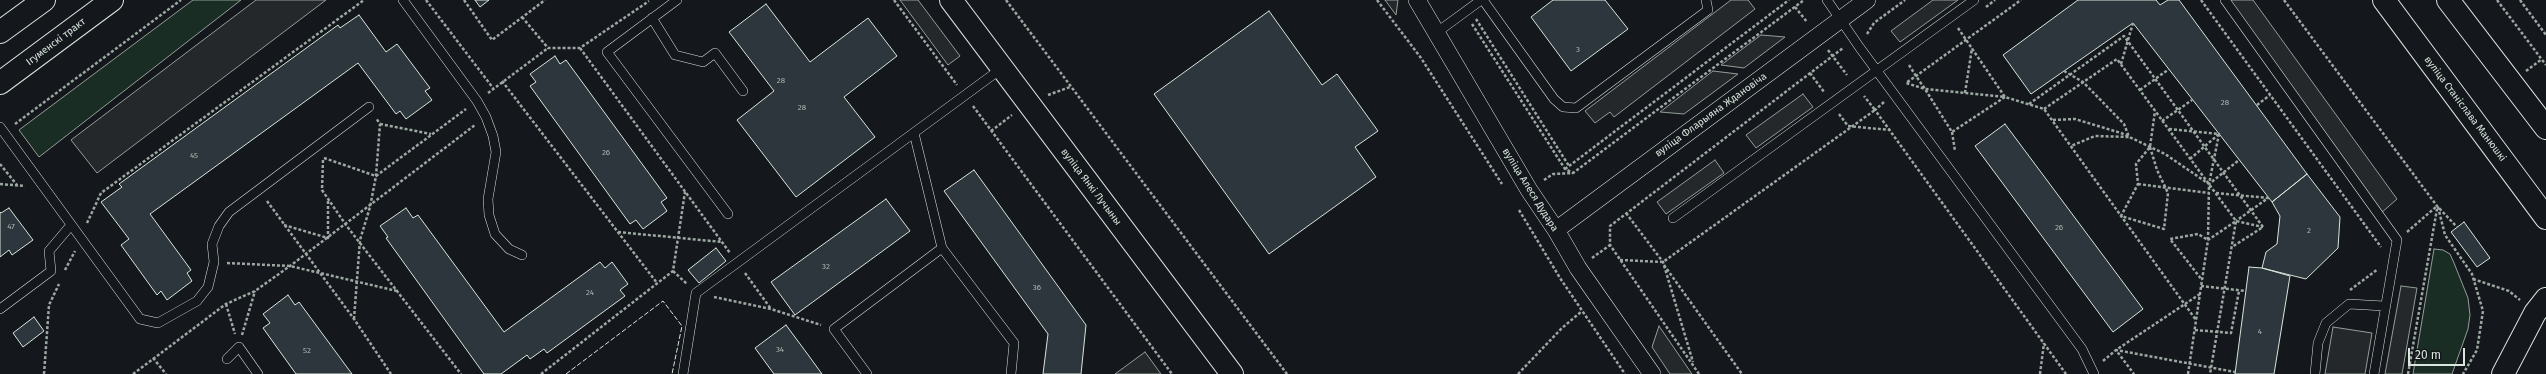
<!DOCTYPE html>
<html>
<head>
<meta charset="utf-8">
<style>
  body { margin:0 }
  #map { position:relative; width:2546px; height:374px; overflow:hidden; background:#14181c; font-family:"Fira Sans",sans-serif }
  canvas { display:block }
  .scale { position:absolute; left:2408px; top:348px; width:57px; height:18px; box-sizing:border-box; border:2px solid #d8e6dc; border-top:0; padding-left:5px; font-size:12px; line-height:14px; white-space:nowrap; color:#d8e6dc; -webkit-text-stroke:3px #14181c; paint-order:stroke }
</style>
</head>
<body>
<div id="map">
<canvas width="2546" height="374"></canvas>
<div class="scale">20 m</div>
</div>
<script>
const ctx = document.querySelector('canvas').getContext('2d');
ctx.lineJoin = 'round';
function fillPath(path, color) { ctx.fillStyle = color; ctx.fill(path, 'evenodd'); }
const toPath = rows => new Path2D(rows.map(r => 'M' + r).join(''));
function trace(path, color, width, dash) { ctx.strokeStyle = color; ctx.lineWidth = width; ctx.lineCap = dash ? 'butt' : 'round'; ctx.setLineDash(dash || []); ctx.stroke(path); }
function drawText(font, color, halo, rows, align = 'center') {
  ctx.font = font + ' "Fira Sans",sans-serif'; ctx.lineWidth = 3; ctx.setLineDash([]); ctx.textBaseline = 'middle'; ctx.strokeStyle = halo; ctx.fillStyle = color; for (const [text, x, y, turn = 0] of rows) {
    ctx.save(); ctx.translate(x, y); ctx.rotate((+turn || 0) * Math.PI / 180); ctx.textAlign = isNaN(turn) ? turn : align; if (halo) ctx.strokeText(text, 0, 0); ctx.fillText(text, 0, 0); ctx.restore();
  }
}
const green = toPath([
  [193,0,241,0,39,157,19,130,193,0],
  [2434,249,2443,250,2450,254,2454,263,2468,298,2470,315,2468,329,2452,374,2413,374,2434,249]
]);
fillPath(green, '#1a2d24');
trace(green, '#939e99', 1);
const parking = toPath([
  [256,0,326,0,97,173,71,140,256,0],
  [900,0,918,0,960,56,948,65,900,0],
  [1385,0,1398,0,1396,15,1385,0],
  [1731,0,1748,0,1755,9,1614,117,1610,112,1595,123,1585,111,1731,0],
  [1933,0,1958,0,1900,42,1891,31,1933,0],
  [2225,0,2253,0,2397,199,2380,214,2225,0],
  [1761,35,1785,37,1744,68,1721,65,1761,35],
  [1713,71,1738,74,1684,114,1660,112,1713,71],
  [1803,94,1813,107,1756,148,1746,135,1803,94],
  [1715,160,1724,173,1666,214,1657,202,1715,160],
  [2401,286,2417,288,2402,374,2385,374,2401,286],
  [1659,326,1692,374,1670,374,1652,347,1659,326],
  [2333,327,2372,333,2365,374,2325,374,2333,327],
  [1145,352,1161,374,1115,374,1145,352]
]);
fillPath(parking, '#24282b');
trace(parking, '#939e99', 1);
const building = toPath([
  [475,0,489,0,480,7,475,0],
  [1553,0,1605,0,1628,29,1571,71,1531,17,1553,0],
  [2078,0,2156,0,2160,5,2168,0,2179,0,2307,174,2272,202,2133,23,2031,94,2003,55,2078,0],
  [766,4,810,62,868,18,897,56,844,97,875,137,796,197,737,120,774,91,729,32,766,4],
  [1269,11,1322,85,1337,74,1378,131,1355,147,1376,177,1269,254,1154,94,1269,11],
  [359,15,386,52,397,44,430,88,425,91,432,100,406,119,400,111,396,114,358,63,150,214,191,270,187,273,192,281,167,300,161,291,157,295,121,245,129,239,101,202,122,187,119,184,338,25,340,28,359,15],
  [555,56,560,64,566,60,667,198,661,202,667,211,643,229,636,220,630,224,530,86,536,82,530,74,555,56],
  [2005,124,2143,309,2113,332,1975,146,2005,124],
  [974,170,1086,325,1081,374,1043,374,1048,334,944,191,974,170],
  [2307,174,2340,217,2338,248,2306,279,2262,268,2266,252,2277,244,2280,216,2272,202,2307,174],
  [886,199,910,231,795,315,771,282,886,199],
  [9,208,33,240,12,255,9,250,0,257,0,212,1,213,9,208],
  [406,208,413,218,418,215,504,332,600,262,605,268,612,262,628,284,620,290,625,296,547,353,544,349,530,359,527,355,501,374,484,374,386,238,388,237,380,226,406,208],
  [2464,222,2490,258,2477,267,2451,232,2464,222],
  [716,248,726,261,699,283,688,270,716,248],
  [2249,267,2262,268,2290,276,2274,374,2235,374,2249,267],
  [288,295,295,305,299,302,352,374,296,374,263,328,270,323,263,314,288,295],
  [34,317,44,331,23,347,13,333,34,317],
  [786,325,806,352,822,374,774,374,755,348,786,325]
]);
fillPath(building, '#2c363c');
trace(building, '#d8e6dc', 1);
const lane = toPath([
  [403,0,477,101,486,117,493,136,496,152,488,199,489,215,495,234,509,249,522,255],
  [677,0,607,52,728,214],
  [1483,0,1554,99,1563,107,1576,108,1708,10,1706,0],
  [1827,0,1860,48,2082,349,2094,374],
  [2225,0,2397,240,2374,374],
  [652,18,675,55,703,62,715,53,743,91],
  [1436,33,1481,0],
  [0,127,140,319,158,323,197,301,208,287,214,262,212,244,219,226,229,212,369,107],
  [914,133,942,248,1014,343,1011,374],
  [1673,218,1974,0],
  [0,309,51,271,49,251,71,225],
  [227,359,239,347,258,374],
  [683,374,696,293,1002,68],
  [867,374,834,329,942,248],
  [2315,374,2318,343,2326,323,2349,304,2384,306]
]);
const street = toPath([
  [1417,0,1529,190,1556,230,1578,268,1652,374],
  [1556,230,1867,0]
]);
const secondary = toPath([
  [951,0,1232,374],
  [2384,0,2546,218],
  [2448,0,2546,128],
  [2503,374,2535,313,2546,299]
]);
const primary = toPath([
  [0,32,44,0],
  [0,83,112,0]
]);
trace(lane, '#d8e6dc', 10);
trace(street, '#d8e6dc', 18);
trace(secondary, '#d8e6dc', 24);
trace(primary, '#d8e6dc', 24);
trace(toPath([
  [426,0,493,88],
  [464,0,492,40,545,0],
  [894,0,957,85],
  [1006,0,1287,374],
  [1377,0,1421,58,1502,184],
  [2201,0,2381,247],
  [2284,0,2437,206,2457,227],
  [2497,0,2546,65],
  [2520,0,2546,35],
  [1795,7,1807,22],
  [1986,7,1995,0],
  [522,17,548,48,580,48,649,1],
  [1476,19,1569,166],
  [1472,24,1565,169,1573,173],
  [1958,28,2005,97,2044,109,2196,320],
  [1867,34,1874,23,1905,0],
  [580,48,730,253],
  [1828,50,1847,75],
  [2121,64,2133,23],
  [1909,65,1916,76,1925,89,1952,132,2005,97,1925,89,1906,83,1916,76,2021,0],
  [2064,71,2083,82,2124,124,2129,137,2095,136,2071,146],
  [2526,71,2542,59],
  [1810,73,1824,92],
  [502,81,657,283],
  [2140,90,2169,69],
  [488,93,548,48],
  [1965,93,1972,48],
  [1048,95,1070,87],
  [1884,102,1875,110,2066,374],
  [2029,104,2124,36,2263,227,2232,247],
  [2257,105,2270,95],
  [973,106,1172,374],
  [2044,109,2117,59,2236,221,2263,227],
  [1839,114,1848,126,1890,130],
  [2053,120,2075,119,2121,133,2165,154,2209,184,2208,240,2198,234,2170,239,2202,280],
  [2162,121,2192,100],
  [15,124,181,0],
  [380,124,431,134],
  [2169,129,2219,134,2209,184,2239,160],
  [991,131,1012,115],
  [1952,132,1955,151],
  [2150,147,2157,170,2168,193,2164,229,2121,216,2138,184,2136,164,2150,147,2155,111],
  [324,158,376,176,466,109],
  [2190,159,2219,134],
  [323,160,322,190,346,225,461,374],
  [0,164,17,185],
  [1565,169,1789,0],
  [1544,180,1553,174,1573,173,1804,0],
  [0,184,25,186],
  [2138,184,2209,193],
  [2216,193,2268,198,2236,221],
  [267,201,354,319,391,374],
  [2438,207,2445,235,2472,274,2483,311,2477,350,2463,374],
  [1519,210,1560,278,1625,374],
  [1626,213,1663,262,1693,362],
  [87,223,101,193,364,0],
  [284,225,328,238,328,199],
  [618,232,722,242],
  [2407,232,2437,206],
  [1592,258,1610,245],
  [1620,260,1663,262,1875,110,1864,96],
  [227,263,290,266,397,291],
  [1664,265,1742,374],
  [65,270,75,251],
  [673,271,687,284],
  [745,273,771,309],
  [2473,279,2509,291,2520,300],
  [2201,286,2246,291],
  [2350,290,2378,269],
  [2200,294,2116,350,2235,372],
  [714,297,771,309,821,325],
  [226,304,235,334],
  [354,319,360,240,370,207,376,176,380,124,376,118],
  [2195,330,2231,333,2239,291],
  [242,335,255,291],
  [153,358,166,374],
  [2103,361,2116,350,2134,374],
  [44,374,49,305,59,284],
  [133,374,226,304,255,291,290,266,475,125],
  [541,374,673,271,685,192],
  [1518,374,1562,328,1582,311],
  [1699,374,1610,245,1610,226,1843,48],
  [2040,374,2044,343],
  [2188,374,2208,240,2236,221,2210,374],
  [2408,374,2437,209]
]), '#9da8a2', 2.5, [3, 2]);
trace(lane, '#14181c', 9);
trace(street, '#14181c', 17);
trace(secondary, '#14181c', 22);
trace(primary, '#14181c', 22);
trace(toPath([
  [566,374,663,301,682,326,672,374]
]), '#d8e6dc', 1, [5, 2]);
drawText('8px', '#adbab4', null, [
  ["3",1578,50],
  ["28",781,81],
  ["28",2225,103],
  ["28",802,108],
  ["26",606,153],
  ["45",194,156],
  ["47",11,227],
  ["26",2059,228],
  ["2",2309,231],
  ["32",826,267],
  ["36",1037,288],
  ["24",590,293],
  ["4",2260,332],
  ["34",780,350],
  ["52",307,351]
]);
drawText('10px', '#d8e6dc', '#14181c', [
  ["Ігуменскі тракт",56,42,-37],
  ["вуліца Станіслава Манюшкі",2465,109,53],
  ["вуліца Фларыяна Ждановіча",1711,115,-36],
  ["вуліца Янкі Лучыны",1091,187,53],
  ["вуліца Алеся Дудара",1530,190,58]
]);
</script>
</body>
</html>
